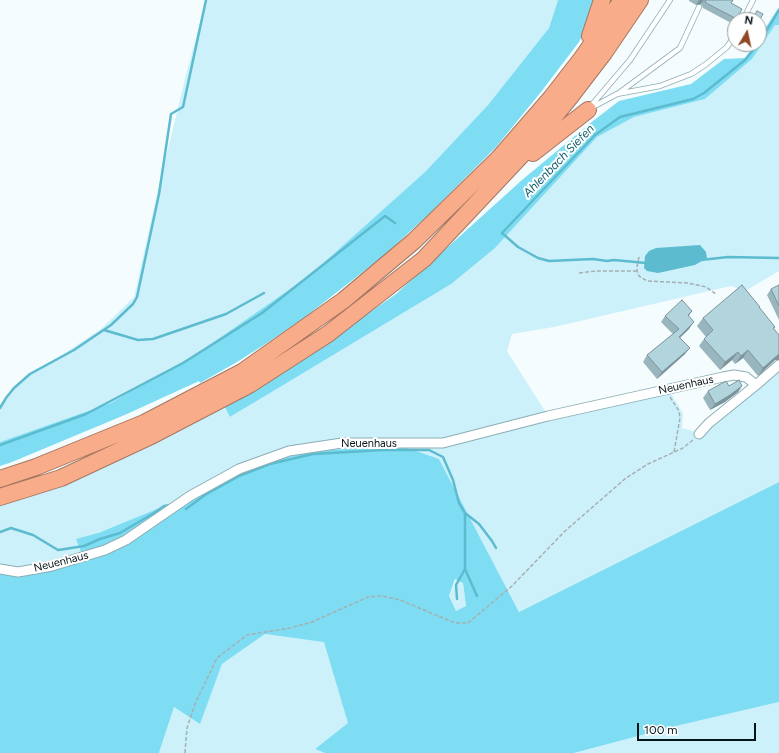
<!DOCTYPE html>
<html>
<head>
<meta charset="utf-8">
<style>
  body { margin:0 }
  #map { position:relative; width:779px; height:753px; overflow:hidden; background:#f5fcfe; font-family:Figtree,sans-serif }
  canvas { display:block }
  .north { position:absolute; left:727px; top:12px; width:40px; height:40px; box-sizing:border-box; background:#fff; border:1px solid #9ca1a3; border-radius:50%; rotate:9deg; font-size:11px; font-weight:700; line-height:16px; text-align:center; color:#081518 }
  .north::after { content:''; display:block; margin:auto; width:14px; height:18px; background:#8f4823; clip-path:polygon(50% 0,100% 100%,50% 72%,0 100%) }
  .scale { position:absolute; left:637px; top:723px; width:119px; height:18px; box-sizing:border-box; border:2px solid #081518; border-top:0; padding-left:5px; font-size:12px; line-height:14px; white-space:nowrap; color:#081518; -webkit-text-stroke:3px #fff; paint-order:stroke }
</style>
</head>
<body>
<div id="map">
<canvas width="779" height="753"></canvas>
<div class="north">N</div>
<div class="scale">100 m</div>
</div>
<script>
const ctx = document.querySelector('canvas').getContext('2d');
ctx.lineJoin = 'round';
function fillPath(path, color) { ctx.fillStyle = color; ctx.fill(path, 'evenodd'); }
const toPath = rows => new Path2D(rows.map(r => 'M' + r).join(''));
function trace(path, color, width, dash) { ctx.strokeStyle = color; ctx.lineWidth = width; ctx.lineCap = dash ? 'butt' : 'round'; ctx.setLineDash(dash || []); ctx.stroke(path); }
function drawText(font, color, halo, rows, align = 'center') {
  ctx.font = font + ' Figtree,sans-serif'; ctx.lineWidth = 4; ctx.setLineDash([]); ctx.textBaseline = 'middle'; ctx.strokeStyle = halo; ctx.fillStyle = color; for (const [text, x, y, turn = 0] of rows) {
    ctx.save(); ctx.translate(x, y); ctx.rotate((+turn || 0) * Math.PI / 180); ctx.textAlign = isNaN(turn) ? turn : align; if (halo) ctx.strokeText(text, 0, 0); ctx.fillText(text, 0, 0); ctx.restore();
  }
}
fillPath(toPath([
  [206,0,558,0,549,28,488,105,425,172,310,276,198,353,111,403,0,442,0,408,6,396,29,373,59,357,101,329,134,297,158,190,185,79],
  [775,24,779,25,779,271,745,291,731,286,554,327,512,334,507,351,548,416,668,389,683,413,682,428,699,433,779,368,779,482,519,612,439,459,101,532,76,539,82,555,18,570,0,567,0,506,70,481,101,468,168,437,225,407,231,417,495,248,597,137,634,117,705,99,752,59],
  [456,579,463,583,466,607,456,611,449,597],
  [265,634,324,641,349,723,315,749,325,753,159,753,174,707,200,723,222,664],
  [779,702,779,753,574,753,676,726]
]), '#ccf1fa');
fillPath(toPath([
  [558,0,598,0,589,23,579,42,541,92,496,147,428,215,382,257,305,317,270,341,237,362,200,383,199,381,127,414,12,462,0,466,0,442,111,403,198,353,309,276,425,172,488,105,549,28],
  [779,7,779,25,775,25,752,59,705,99,634,117,597,137,495,248,451,284,230,417,225,407,295,365,396,294,522,180,593,121,619,101,691,84,724,59,745,58,755,44,759,44,759,38],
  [375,447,407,448,439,459,519,612,779,482,779,702,676,726,574,753,325,753,315,749,348,723,324,642,265,634,222,664,200,724,174,707,159,753,0,753,0,571,18,574,82,555,76,539,101,532,279,459,315,451],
  [455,579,463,583,466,606,456,611,449,596]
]), '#7eddf2');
fillPath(toPath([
  [700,245,706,252,707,258,695,265,658,273,647,271,644,268,645,256,649,251,656,248]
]), '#5cbbcf');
trace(toPath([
  [759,43,779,10],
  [701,260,728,257,779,258],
  [646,263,614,260,607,261,593,259,549,261,538,258,518,247,502,233,595,135,620,117,693,99,704,93,745,60,758,44],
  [104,330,138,340,153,339,226,314,264,293],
  [0,408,6,398,14,388,30,374,74,350,111,325,133,304,137,297,159,194,171,114,183,107,206,0],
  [0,445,86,414,183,363,262,313,385,216,395,223],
  [186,509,205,495,239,476,270,464,313,454,383,450,429,450,443,457,453,480,459,503,465,513,465,569,456,585,457,599],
  [465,513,479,524,492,541,496,548],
  [0,532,11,528,33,535,58,550,65,549,84,546,100,539,120,533,154,513,164,506,171,505],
  [465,569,477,596]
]), '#5cbbcf', 2.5);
const service = toPath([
  [743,20,753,0],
  [619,93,680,48,699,7],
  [590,107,630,60,670,0],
  [589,109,617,94,660,86,691,74,705,65,727,47,735,35]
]);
const minor = toPath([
  [699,434,709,423,756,385],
  [0,569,18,572,52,566,105,550,126,540,190,496,239,469,289,451,342,443,443,443,548,416,723,377,734,375,746,377,756,385,779,365]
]);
const motorway = toPath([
  [590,36,602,0],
  [533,153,588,110],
  [0,479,36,467,144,423,242,372,344,300,414,241,499,158,551,98,582,58,622,0],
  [0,497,61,478,153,435,249,385,328,334,424,259,503,175,532,144,571,96,604,53,640,0]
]);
trace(service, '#8caeb6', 6);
trace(minor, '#8caeb6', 11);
trace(motorway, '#a47761', 18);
trace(toPath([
  [639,257,637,267,637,271,639,276,647,281,688,283,706,287,716,294],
  [579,273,596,271,637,271],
  [670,397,679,411,680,418,674,452],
  [185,753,187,728,195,704,217,658,247,635,290,628,312,622,368,597,382,596,400,600,455,623,468,623,512,586,565,531,626,478,648,464,683,448,693,440]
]), '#a6afb1', 1.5, [4, 2]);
trace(service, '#fff', 4.5);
trace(minor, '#fff', 9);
trace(motorway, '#f8ac89', 16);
fillPath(toPath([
  [689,0,733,0,731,3,737,19,736,20,735,20,735,21,733,24,703,8,701,4,696,5,689,1],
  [757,11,759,21,759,20,752,20],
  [779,285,779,320,767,295,771,289],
  [759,308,775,327,774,329,779,335,779,360,775,360,758,376,743,358,735,364,732,360,720,370,699,346,704,339,706,337,697,326,703,318],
  [692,311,689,316,689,329,680,338,685,354,657,379,643,362,647,355,673,334,661,322,665,316],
  [729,386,742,386,738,392,725,402,710,410,703,398,708,391]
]), '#99b6be');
fillPath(toPath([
  [699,0,704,0,701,4,696,5],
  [694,322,689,329,674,343,679,337],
  [690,348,685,354,657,379,662,372],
  [748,350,743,358,735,364,741,356],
  [738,352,732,360,720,370,725,362],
  [779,354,779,360,775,360,758,376,763,368],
  [742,386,738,392,725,402,710,410,715,404]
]), '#7d949b');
const building = toPath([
  [705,0,733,0,731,3,742,9,737,19,706,3,705,0],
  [757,11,763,14,759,21,753,18,757,11],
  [742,285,760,307,759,307,775,327,773,328,779,335,779,354,763,368,748,350,741,356,738,352,725,362,704,339,713,330,703,318,742,285],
  [779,285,779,306,771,289,779,285],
  [682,300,692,311,688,315,694,322,679,337,690,348,662,372,647,355,679,329,665,316,682,300],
  [739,380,742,386,730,395,715,404,708,391,726,381,729,386,739,380]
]);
fillPath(building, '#b2d4dd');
trace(building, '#7d949b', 1);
drawText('11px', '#081518', '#fff', [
  ["Neuenhaus",686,385,-12],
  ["Neuenhaus",369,444],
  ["Neuenhaus",61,562,-14]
]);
drawText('italic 12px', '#0f606e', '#fff', [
  ["Ahlenbach Siefen",559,161,-46]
]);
</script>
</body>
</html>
